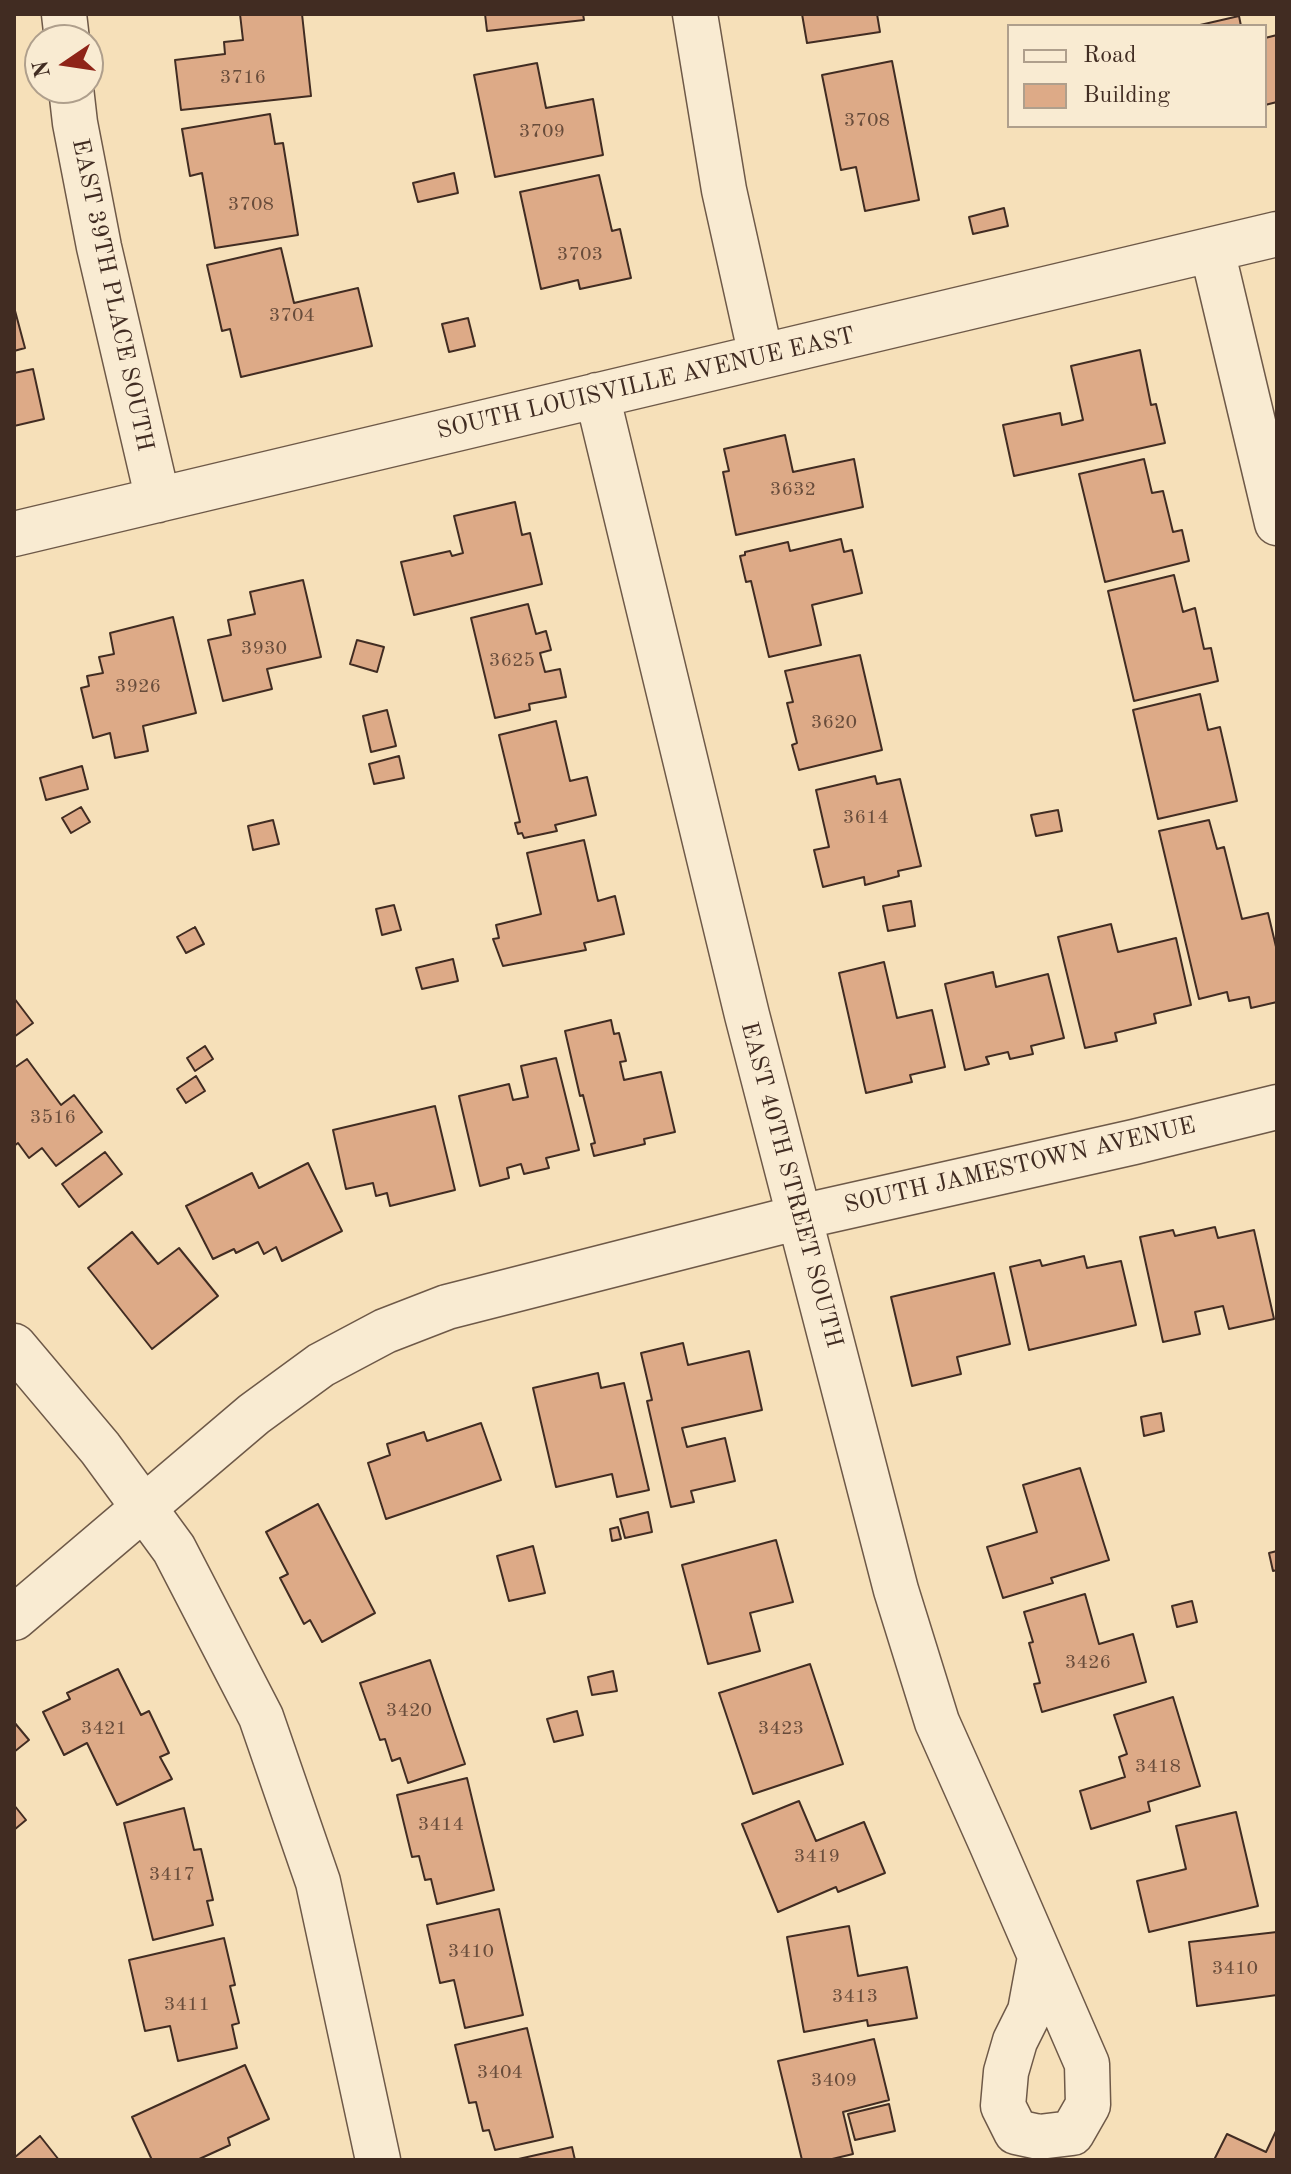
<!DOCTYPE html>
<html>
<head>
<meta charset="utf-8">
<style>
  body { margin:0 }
  #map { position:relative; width:1291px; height:2174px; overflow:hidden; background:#f6e0b9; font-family:"Old Standard TT",serif }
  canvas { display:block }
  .frame { position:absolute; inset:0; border:16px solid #412c22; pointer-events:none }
  .legend { position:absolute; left:1007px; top:24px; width:260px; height:104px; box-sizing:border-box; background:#f9ebd2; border:2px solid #af9f8c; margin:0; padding:10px 14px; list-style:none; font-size:24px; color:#412c22 }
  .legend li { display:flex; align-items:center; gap:16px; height:40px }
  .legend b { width:40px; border:2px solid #af9f8c }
  .north { position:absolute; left:24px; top:24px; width:80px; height:80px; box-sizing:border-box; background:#f9ebd2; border:2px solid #af9f8c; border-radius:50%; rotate:257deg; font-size:22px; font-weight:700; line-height:32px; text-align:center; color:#412c22 }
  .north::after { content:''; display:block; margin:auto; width:28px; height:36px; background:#8f2418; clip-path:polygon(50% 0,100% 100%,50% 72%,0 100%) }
</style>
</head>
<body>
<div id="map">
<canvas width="1291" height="2174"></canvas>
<div class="frame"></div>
<ul class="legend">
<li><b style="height:10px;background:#f9ebd2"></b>Road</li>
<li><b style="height:22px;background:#ddaa87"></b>Building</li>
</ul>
<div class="north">N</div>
</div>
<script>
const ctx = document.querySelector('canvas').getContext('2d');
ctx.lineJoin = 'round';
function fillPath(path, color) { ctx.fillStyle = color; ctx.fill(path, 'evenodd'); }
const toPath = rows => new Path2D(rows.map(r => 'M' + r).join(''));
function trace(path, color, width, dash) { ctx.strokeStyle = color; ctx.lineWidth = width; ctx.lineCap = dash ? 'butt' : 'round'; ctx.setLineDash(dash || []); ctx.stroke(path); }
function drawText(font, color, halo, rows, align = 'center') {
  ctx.font = font + ' "Old Standard TT",serif'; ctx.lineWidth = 7; ctx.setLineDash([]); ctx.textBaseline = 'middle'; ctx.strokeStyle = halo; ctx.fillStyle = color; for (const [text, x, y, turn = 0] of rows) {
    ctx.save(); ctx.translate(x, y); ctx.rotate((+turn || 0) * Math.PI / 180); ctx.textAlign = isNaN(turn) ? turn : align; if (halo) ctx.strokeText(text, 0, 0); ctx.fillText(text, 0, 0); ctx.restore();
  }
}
const building = toPath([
  [240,14,302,14,311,96,181,110,175,60,225,54,224,42,243,40,240,14],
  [485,14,583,14,584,20,487,31,485,14],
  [802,14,877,14,880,32,807,43,802,14],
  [1239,16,1241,26,1200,26,1200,25,1239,16],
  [1277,35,1277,102,1265,105,1265,38,1277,35],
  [892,61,919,200,865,211,856,167,841,170,822,75,892,61],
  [537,63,546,108,593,99,603,155,495,177,474,75,537,63],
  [270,114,275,144,283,143,298,235,215,248,202,173,190,176,182,129,270,114],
  [454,173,458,193,418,202,413,183,454,173],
  [599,175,612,231,620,229,631,278,580,289,578,280,541,289,520,192,599,175],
  [1004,208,1008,226,973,234,969,217,1004,208],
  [281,248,294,303,358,288,372,346,241,377,230,329,222,331,207,265,281,248],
  [14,307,25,348,14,351,14,307],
  [468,318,475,346,449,352,442,324,468,318],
  [1140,350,1151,405,1156,404,1165,443,1014,476,1003,425,1060,413,1062,425,1083,420,1071,366,1140,350],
  [33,369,44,419,14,426,14,373,33,369],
  [785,435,793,472,854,459,863,507,736,535,723,472,729,471,724,449,785,435],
  [1144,459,1152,493,1163,491,1173,532,1182,530,1189,561,1105,582,1079,474,1144,459],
  [515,502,522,535,530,533,542,584,414,615,401,562,450,551,452,556,463,553,454,516,515,502],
  [841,539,844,552,852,550,862,593,812,605,821,645,769,657,751,581,746,582,740,556,745,555,745,552,788,542,790,551,841,539],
  [1174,575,1183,612,1195,608,1204,649,1211,648,1218,681,1134,701,1108,591,1174,575],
  [303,580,321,657,267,669,272,689,223,701,208,640,231,635,228,620,255,614,250,592,303,580],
  [528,604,536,634,546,631,551,650,540,653,545,672,560,669,566,697,529,704,530,710,495,718,471,618,528,604],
  [173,617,196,713,143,726,148,751,115,758,110,733,93,738,81,688,89,686,87,676,103,673,99,657,114,654,110,633,173,617],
  [357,640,384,647,377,672,350,664,357,640],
  [860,655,882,750,799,770,792,745,797,743,787,703,793,702,785,671,860,655],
  [1200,694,1208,730,1220,727,1237,801,1158,819,1133,710,1200,694],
  [387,710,396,746,371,752,363,716,387,710],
  [556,721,570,781,587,777,596,815,555,825,557,831,524,838,522,833,518,834,515,823,520,822,499,735,556,721],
  [399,756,404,778,374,784,369,764,399,756],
  [82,766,88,789,46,800,40,778,82,766],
  [875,776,877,784,900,779,921,866,898,871,899,876,865,885,864,877,823,887,814,850,829,847,816,790,875,776],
  [81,807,90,822,71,833,62,818,81,807],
  [1058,810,1062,831,1036,836,1031,815,1058,810],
  [273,820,279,844,253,850,248,826,273,820],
  [1209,820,1217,849,1224,847,1242,919,1268,913,1277,951,1277,1002,1251,1008,1249,997,1229,1001,1227,992,1199,999,1159,831,1209,820],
  [584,840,598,901,615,896,624,934,584,943,586,950,503,966,493,939,499,938,496,925,541,914,527,853,584,840],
  [911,901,915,926,888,931,883,906,911,901],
  [394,905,401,930,382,935,376,909,394,905],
  [1111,924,1118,952,1176,938,1191,1005,1154,1014,1156,1023,1115,1033,1117,1041,1085,1048,1058,937,1111,924],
  [195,927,204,944,186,953,177,937,195,927],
  [453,959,458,981,422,989,416,968,453,959],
  [884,962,897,1018,932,1010,945,1067,910,1075,912,1082,866,1093,839,973,884,962],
  [993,972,996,987,1048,974,1064,1038,1031,1046,1033,1054,1010,1059,1008,1052,986,1057,989,1064,965,1070,945,984,993,972],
  [14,998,33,1023,14,1037,14,998],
  [611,1020,614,1034,619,1033,626,1061,620,1062,624,1080,661,1072,675,1132,644,1139,645,1144,594,1156,591,1144,595,1143,583,1095,580,1096,565,1031,611,1020],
  [205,1046,213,1059,195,1071,187,1058,205,1046],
  [556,1058,579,1150,546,1158,549,1168,524,1174,521,1164,507,1168,509,1178,480,1186,459,1096,509,1084,513,1100,528,1097,521,1066,556,1058],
  [27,1059,61,1105,74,1095,102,1132,56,1166,42,1148,29,1158,18,1143,14,1146,14,1068,27,1059],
  [196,1076,205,1091,186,1103,177,1089,196,1076],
  [435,1106,455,1190,390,1206,387,1193,376,1196,373,1183,346,1189,333,1130,435,1106],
  [105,1152,122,1174,79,1207,62,1184,105,1152],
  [308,1163,342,1231,282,1261,276,1247,264,1254,258,1242,236,1253,234,1249,213,1259,186,1206,252,1173,259,1188,308,1163],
  [1215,1227,1218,1238,1254,1230,1274,1319,1229,1329,1223,1306,1195,1312,1200,1334,1163,1342,1140,1237,1173,1230,1175,1236,1215,1227],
  [132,1232,158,1264,179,1248,218,1296,152,1349,88,1268,132,1232],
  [1084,1256,1087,1268,1121,1261,1136,1325,1029,1350,1010,1267,1040,1260,1042,1266,1084,1256],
  [994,1273,1010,1344,957,1357,961,1374,912,1386,891,1297,994,1273],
  [683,1343,688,1365,749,1351,762,1410,682,1428,687,1447,725,1438,735,1481,691,1491,694,1502,671,1507,647,1401,652,1400,641,1353,683,1343],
  [598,1373,601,1388,624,1383,649,1490,617,1497,612,1474,556,1487,533,1388,598,1373],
  [1161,1413,1164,1431,1144,1436,1141,1417,1161,1413],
  [481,1423,501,1480,386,1519,368,1463,390,1455,387,1444,424,1432,427,1441,481,1423],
  [1080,1468,1109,1560,1051,1578,1053,1583,1003,1598,987,1547,1037,1532,1023,1485,1080,1468],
  [318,1504,375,1613,322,1642,310,1620,304,1624,280,1578,288,1574,266,1532,318,1504],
  [648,1512,652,1532,625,1538,620,1519,648,1512],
  [618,1527,621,1539,612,1541,610,1529,618,1527],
  [776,1540,793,1602,750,1613,760,1651,708,1664,682,1565,776,1540],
  [533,1546,545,1593,509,1601,497,1556,533,1546],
  [1277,1551,1277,1570,1273,1571,1269,1553,1277,1551],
  [1085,1594,1099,1644,1133,1634,1146,1682,1042,1712,1034,1684,1040,1683,1029,1643,1033,1642,1024,1612,1085,1594],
  [1192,1601,1197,1622,1177,1627,1172,1606,1192,1601],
  [430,1660,465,1764,408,1783,400,1758,392,1761,385,1739,380,1740,360,1683,430,1660],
  [810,1664,843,1764,753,1794,719,1693,810,1664],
  [118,1669,141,1715,149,1711,169,1753,160,1757,172,1779,117,1805,87,1743,64,1755,43,1712,70,1699,67,1693,118,1669],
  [613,1671,617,1691,592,1695,588,1677,613,1671],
  [1173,1697,1200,1786,1148,1802,1150,1811,1091,1829,1080,1791,1125,1777,1119,1757,1127,1754,1114,1715,1173,1697],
  [577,1711,583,1735,554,1742,547,1719,577,1711],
  [14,1722,29,1740,14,1752,14,1722],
  [467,1778,494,1890,437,1904,431,1879,425,1880,419,1856,412,1857,397,1795,467,1778],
  [799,1801,816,1841,864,1822,885,1873,838,1892,836,1887,778,1912,742,1824,799,1801],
  [14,1805,26,1820,14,1830,14,1805],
  [184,1808,194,1850,201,1849,213,1900,207,1901,213,1925,153,1940,124,1823,184,1808],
  [1236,1812,1258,1906,1149,1932,1137,1881,1186,1869,1176,1826,1236,1812],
  [499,1909,523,2015,465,2028,454,1980,440,1983,427,1925,499,1909],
  [849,1926,858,1976,907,1967,917,2018,868,2026,867,2020,804,2032,787,1937,849,1926],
  [1277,1932,1277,1995,1197,2006,1189,1942,1277,1932],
  [224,1938,235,1985,230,1986,239,2023,232,2025,237,2048,178,2061,170,2026,145,2031,129,1960,224,1938],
  [527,2028,553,2137,495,2150,489,2130,483,2131,476,2102,469,2103,455,2045,527,2028],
  [874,2039,889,2100,843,2112,853,2154,828,2160,802,2160,778,2061,874,2039],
  [245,2065,269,2119,228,2138,230,2145,197,2160,152,2160,132,2117,245,2065],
  [889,2104,895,2131,855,2140,848,2114,889,2104],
  [1276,2131,1277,2160,1214,2160,1227,2134,1266,2152,1276,2131],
  [40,2136,59,2160,14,2160,14,2158,40,2136],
  [572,2147,575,2160,514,2160,572,2147]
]);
fillPath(building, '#ddaa87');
trace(building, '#412c22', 2);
const minor = toPath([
  [64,14,67,40],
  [695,14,724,190,761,356],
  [71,88,75,123,99,247,158,500],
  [1212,250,1277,523],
  [597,395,747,1015,896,1590,937,1722,991,1843,1034,1942,1087,2064,1088,2105,1072,2133,1039,2137,1016,2132,1003,2106,1006,2072,1015,2041,1030,2011,1040,1957],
  [14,534,1277,234],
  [14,1346,100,1448,174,1549,261,1717,318,1882,378,2160],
  [14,1618,254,1414,321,1365,385,1331,447,1307,800,1217,1134,1142,1277,1107]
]);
trace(minor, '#6e5948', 47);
trace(minor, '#f9ebd2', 44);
drawText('20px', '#684c3b', null, [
  ["3716",243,78],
  ["3708",867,121],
  ["3709",542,132],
  ["3708",251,205],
  ["3703",580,255],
  ["3704",292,316],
  ["3632",793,490],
  ["3930",264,649],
  ["3625",512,661],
  ["3926",138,687],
  ["3620",834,723],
  ["3614",866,818],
  ["3516",53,1118],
  ["3426",1088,1663],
  ["3420",409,1711],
  ["3421",104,1729],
  ["3423",781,1729],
  ["3418",1158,1767],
  ["3414",441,1825],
  ["3419",817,1857],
  ["3417",172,1875],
  ["3410",471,1952],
  ["3410",1235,1969],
  ["3413",855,1997],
  ["3411",187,2005],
  ["3404",500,2073],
  ["3409",834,2081]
]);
drawText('24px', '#412c22', '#f9ebd2', [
  ["EAST 39TH PLACE SOUTH",112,295,78],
  ["SOUTH LOUISVILLE AVENUE EAST",646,384,-13],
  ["SOUTH JAMESTOWN AVENUE",1020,1166,-13],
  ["EAST 40TH STREET SOUTH",791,1185,75]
]);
</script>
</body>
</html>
